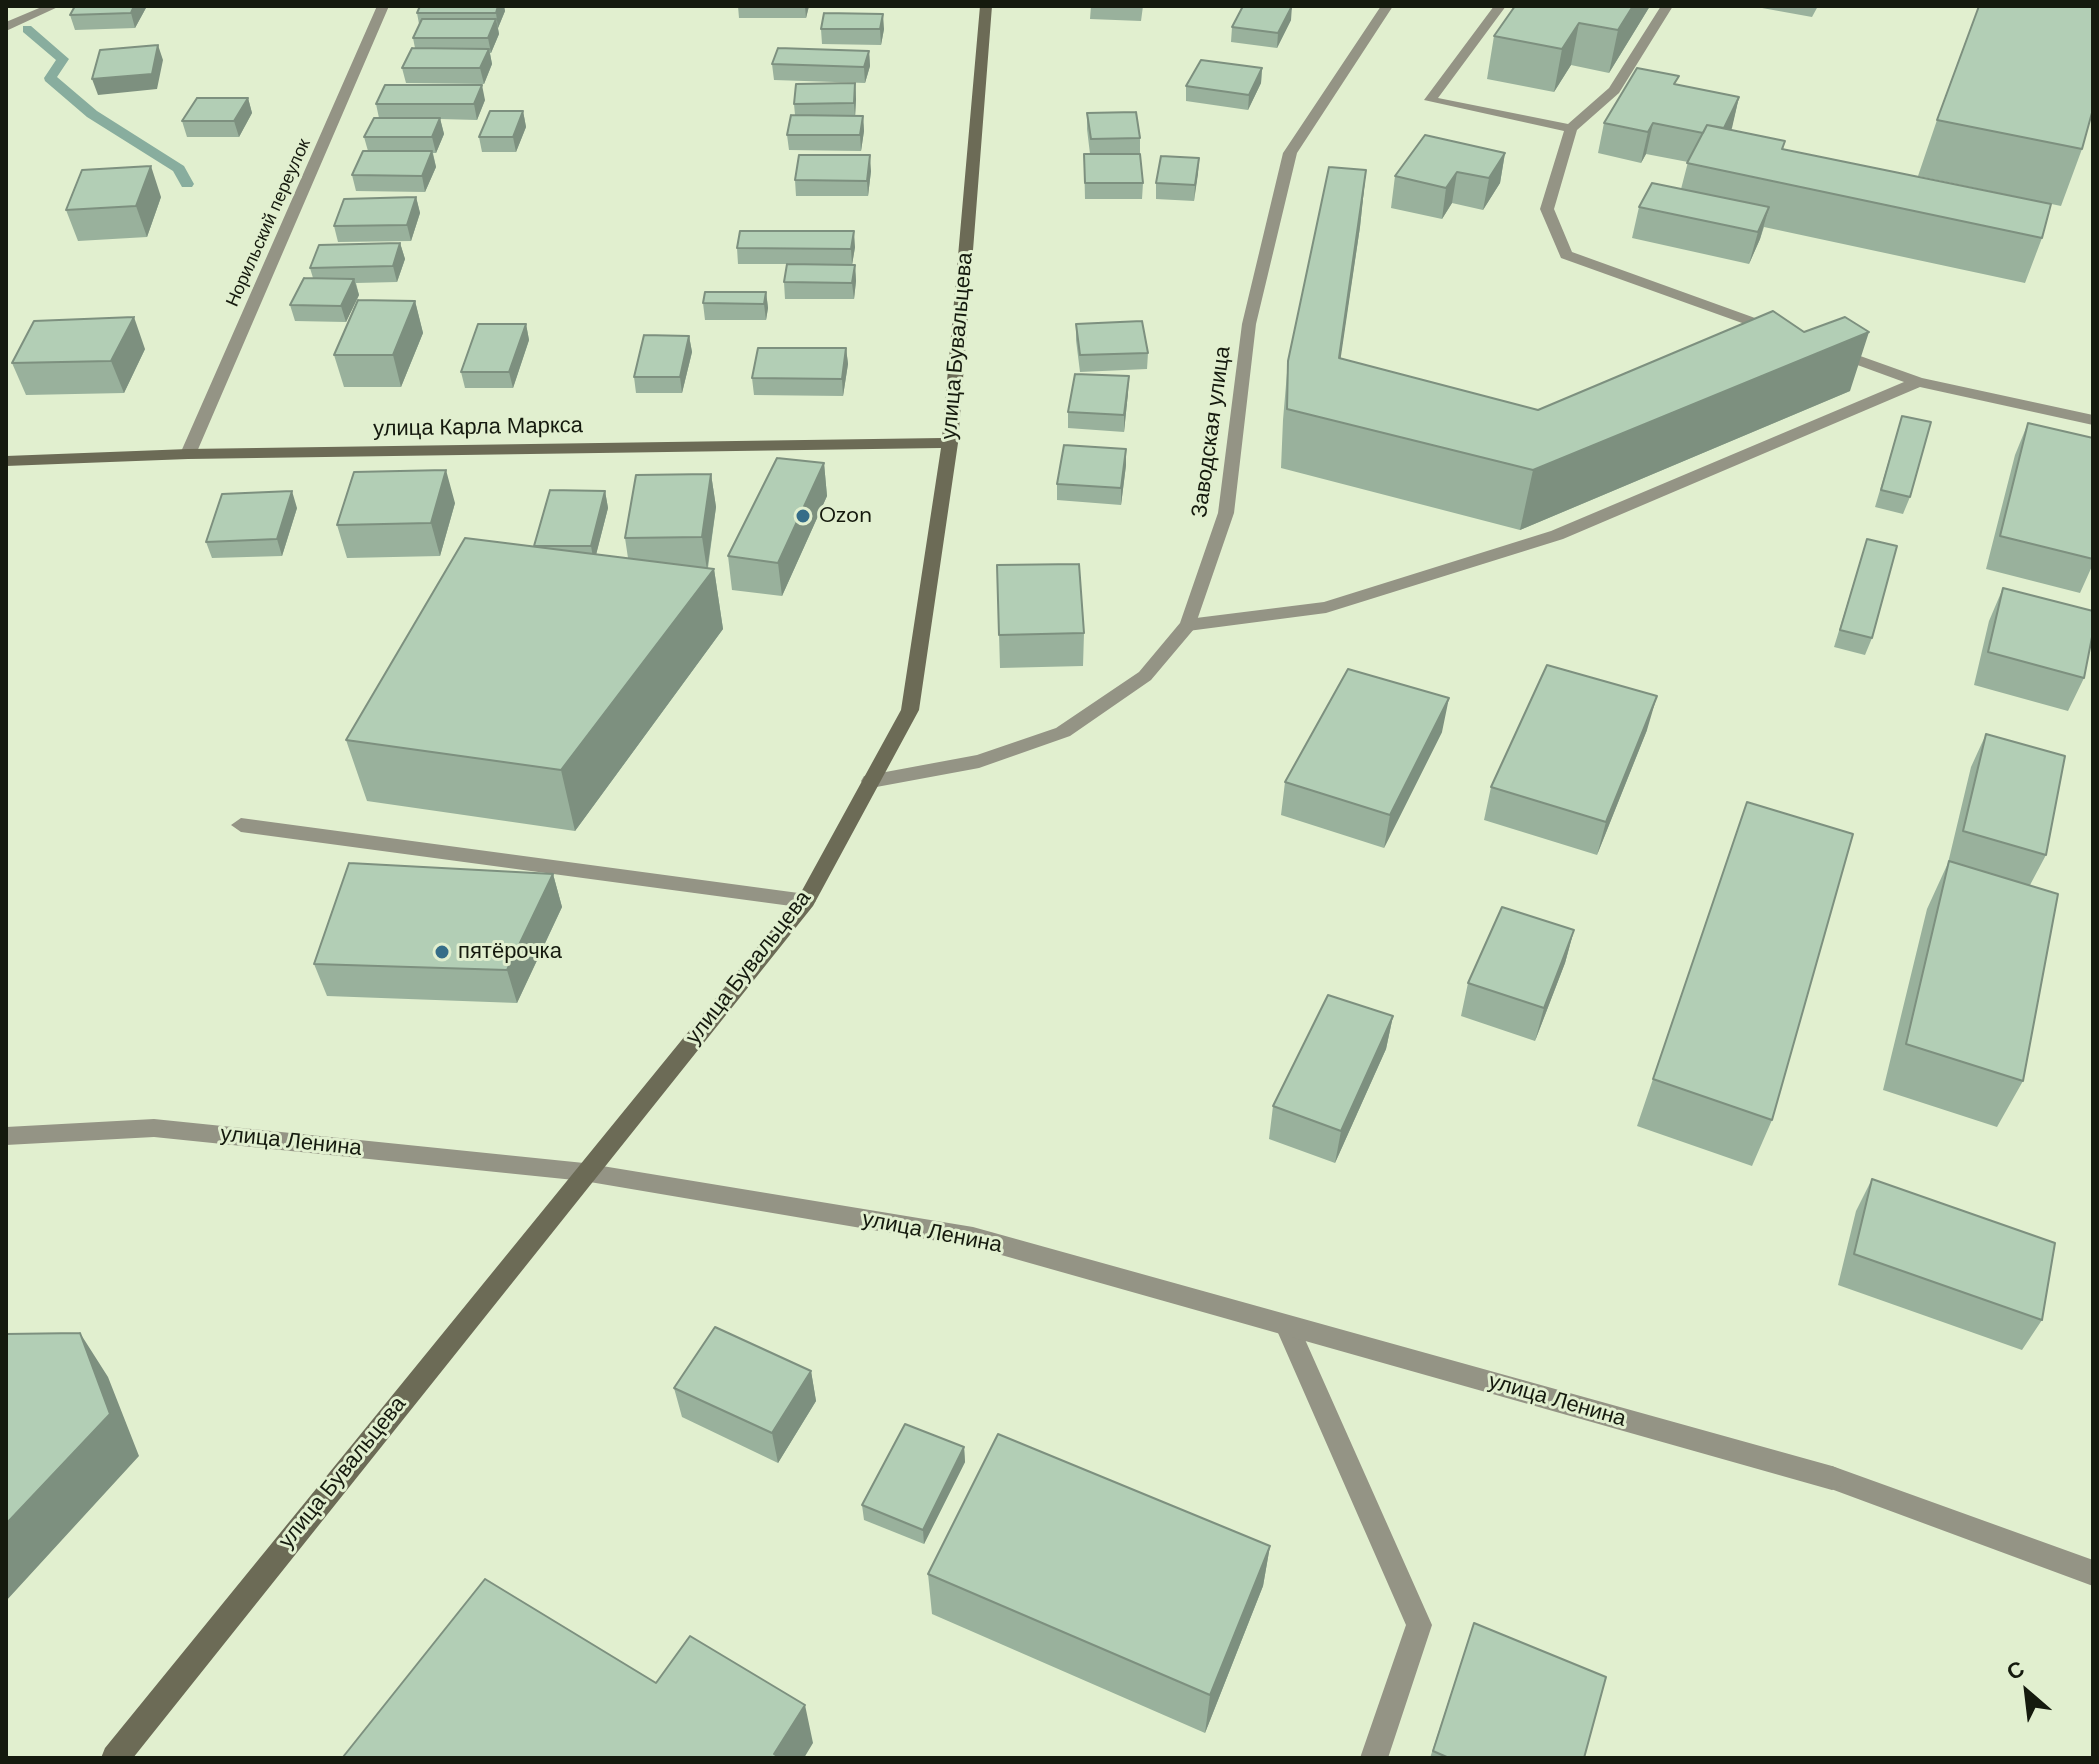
<!DOCTYPE html>
<html>
<head>
<meta charset="utf-8">
<style>
  body { margin:0 }
  #map { position:relative; width:2099px; height:1764px; overflow:hidden; background:#e1efcf; font-family:"DM Sans",sans-serif }
  canvas { display:block }
  .frame { position:absolute; inset:0; border:8px solid #151a0e; pointer-events:none }
  .north { position:absolute; left:1987px; top:1652px; width:80px; height:80px; -webkit-text-stroke:6px #e1efcf; paint-order:stroke; rotate:332deg; font-size:22px; font-weight:700; line-height:32px; text-align:center; color:#151a0e }
  .north::after { content:''; display:block; margin:auto; width:28px; height:36px; background:#151a0e; clip-path:polygon(50% 0,100% 100%,50% 72%,0 100%) }
</style>
</head>
<body>
<div id="map">
<canvas width="2099" height="1764"></canvas>
<div class="frame"></div>
<div class="north">С</div>
</div>
<script>
const ctx = document.querySelector('canvas').getContext('2d');
ctx.lineJoin = 'round';
const toPath = rows => new Path2D(rows.map(r => 'M' + r).join(''));
function fillPath(path, color) { ctx.fillStyle = color; ctx.fill(path, 'evenodd'); }
function trace(path, color, width, dash) { ctx.strokeStyle = color; ctx.lineWidth = width; ctx.lineCap = dash ? 'butt' : 'round'; ctx.setLineDash(dash || []); ctx.stroke(path); }
function drawText(font, color, halo, rows, align = 'center') {
  ctx.font = font + ' "DM Sans",sans-serif'; ctx.lineWidth = 6; ctx.setLineDash([]); ctx.textBaseline = 'middle'; ctx.strokeStyle = halo; ctx.fillStyle = color; for (const [text, x, y, turn = 0] of rows) {
    ctx.save(); ctx.translate(x, y); ctx.rotate((+turn || 0) * Math.PI / 180); ctx.textAlign = isNaN(turn) ? turn : align; if (halo) ctx.strokeText(text, 0, 0); ctx.fillText(text, 0, 0); ctx.restore();
  }
}
fillPath(toPath([
  [23,26,31,26,69,59,57,77,97,111,184,166,194,184,192,187,182,187,173,171,87,117,45,81,44,78,56,60,23,32,23,26]
]), '#88ad9e');
fillPath(toPath([
  [1494,6,1506,6,1438,98,1568,124,1609,88,1661,6,1673,6,1619,93,1577,130,1554,209,1572,252,1780,327,1780,333,1770,333,1561,258,1540,209,1564,131,1424,100,1494,6],
  [1835,347,1922,378,2093,415,2093,425,1920,387,1563,539,1326,613,1188,631,1179,625,1188,619,1324,602,1551,531,1904,382,1830,355,1830,349,1835,347],
  [241,818,806,894,816,901,806,908,241,832,231,825,241,818],
  [1287,1315,1295,1319,1299,1326,1432,1625,1388,1758,1360,1758,1406,1625,1275,1326,1279,1319,1287,1315],
  [1832,1466,2093,1560,2093,1586,1823,1486,1819,1478,1823,1470,1832,1466]
]), '#949485');
fillPath(toPath([
  [44,6,60,6,6,31,6,22,44,6],
  [377,6,389,6,196,454,188,459,182,457,180,454,377,6],
  [1381,6,1393,6,1297,153,1256,324,1234,513,1194,629,1151,680,1070,736,979,768,871,788,864,786,861,781,864,776,977,755,1056,728,1139,672,1180,623,1218,513,1242,324,1283,153,1381,6],
  [154,1119,584,1163,973,1227,1832,1466,1841,1470,1845,1478,1841,1486,1832,1490,973,1247,584,1181,154,1137,6,1145,6,1127,154,1119]
]), '#949485');
fillPath(toPath([
  [980,6,992,6,958,443,919,710,813,906,133,1758,101,1758,105,1748,799,896,901,710,941,448,188,459,6,466,6,456,188,449,942,438,980,6]
]), '#6c6b56');
fillPath(toPath([
  [75,6,147,6,135,28,75,30,70,15],
  [420,6,504,6,505,11,498,28,499,34,491,53,490,53,492,64,484,84,406,83,402,68,415,48,413,38,419,24,417,13],
  [738,6,809,6,806,18,739,18],
  [1091,6,1143,6,1141,21,1090,19],
  [1515,6,1650,6,1609,73,1571,65,1554,92,1487,79,1494,36],
  [1751,6,1818,6,1812,17],
  [1291,20,1277,48,1231,42,1232,27],
  [821,29,884,29,881,45,822,44],
  [869,51,870,66,865,83,774,80,772,64],
  [1262,68,1261,83,1248,110,1186,101,1186,86],
  [855,83,856,99,855,116,863,116,864,131,861,151,789,150,787,135,795,115,794,104],
  [1677,85,1739,97,1731,130,1785,141,1783,149,2042,238,2025,283,1764,227,1760,239,1749,264,1632,238,1639,207,1681,189,1688,162,1646,154,1641,163,1598,153,1604,123],
  [248,98,252,113,239,137,187,137,182,121],
  [485,100,477,120,440,119,444,134,436,153,433,153,436,167,425,192,356,191,352,175,368,151,364,137,379,118,376,104],
  [523,111,526,127,516,152,482,152,479,137],
  [1087,113,1140,138,1140,153,1143,183,1142,199,1085,199,1084,154,1090,154,1087,129],
  [1937,120,2082,149,2061,206,1918,176],
  [1505,153,1500,183,1483,210,1452,203,1442,219,1391,208,1395,176],
  [1199,158,1194,201,1156,199,1156,183],
  [1366,170,1360,227,1340,358,1538,410,1850,391,1520,530,1281,468,1283,420,1288,361],
  [871,171,868,196,796,196,795,180],
  [161,197,147,237,78,241,66,210],
  [416,197,420,213,411,241,338,242,334,226],
  [400,243,405,259,397,282,356,283,359,295,346,322,295,321,290,305,313,278,310,268],
  [855,247,852,265,855,265,856,281,854,299,785,299,784,282,787,264,738,264,737,248],
  [766,292,768,308,766,320,705,320,703,303],
  [415,301,423,333,401,387,344,387,334,355],
  [526,324,529,340,513,388,465,388,461,372],
  [1076,324,1148,353,1147,369,1080,372,1076,340],
  [689,336,692,352,682,393,636,393,634,377],
  [846,348,848,364,843,396,754,395,752,378],
  [145,349,124,393,26,395,12,363],
  [1128,393,1124,432,1068,428,1068,412],
  [1902,416,1910,497,1903,514,1875,507],
  [2028,423,2093,438,2093,564,2080,593,1986,569,2015,455],
  [824,463,827,496,782,596,732,590,728,556],
  [1126,465,1121,505,1057,500,1057,484],
  [711,474,716,507,708,568,714,569,723,629,575,831,367,801,346,740,535,546,605,491,608,508,596,554,628,558,625,538],
  [455,503,440,556,347,558,337,525],
  [297,508,282,556,212,558,206,542],
  [1867,539,1872,638,1865,655,1834,647],
  [997,565,1084,633,1083,666,1000,668],
  [2003,588,2084,678,2068,711,1974,685,1989,621],
  [1647,730,1597,855,1484,820,1491,787],
  [1442,732,1384,848,1281,815,1285,782],
  [1986,734,2046,855,2030,885,2023,1081,1997,1127,1883,1090,1927,909,1948,863,1971,767],
  [1747,802,1772,1120,1752,1166,1637,1126],
  [553,874,562,907,517,1003,327,996,314,964],
  [1574,930,1565,963,1535,1041,1461,1016,1468,983],
  [1393,1016,1386,1049,1335,1163,1269,1139,1273,1106],
  [1872,1179,2042,1320,2022,1350,1838,1285,1856,1211],
  [811,1371,816,1401,778,1463,682,1417,674,1388],
  [964,1447,965,1462,924,1544,864,1520,862,1505],
  [1270,1546,1263,1586,1205,1733,932,1614,928,1574],
  [1474,1623,1584,1758,1430,1758]
]), '#99b19c');
fillPath(toPath([
  [134,6,147,6,135,28,131,13],
  [498,6,504,6,505,11,498,28,496,13],
  [805,6,809,6,806,18],
  [1292,6,1291,20,1277,48,1278,33],
  [1633,6,1650,6,1609,73,1618,30],
  [883,14,884,29,881,45,880,29],
  [496,19,499,34,491,53,488,38],
  [1579,23,1571,65,1554,92,1562,49],
  [158,45,163,60,157,89,98,95,92,79],
  [489,49,492,64,484,84,480,68],
  [869,51,870,66,865,83,864,67],
  [1262,68,1261,83,1248,110,1249,95],
  [855,83,856,99,855,118,854,103],
  [482,85,485,100,477,120,474,104],
  [1739,97,1732,128,1712,168,1719,137],
  [248,98,252,113,239,137,234,121],
  [523,111,526,127,516,152,513,137],
  [863,116,864,131,861,151,860,135],
  [440,118,444,134,436,153,432,137],
  [1653,123,1646,154,1641,163,1648,132],
  [432,151,436,167,425,192,422,176],
  [1505,153,1500,183,1483,210,1489,178],
  [870,155,871,171,868,196,867,181],
  [1199,158,1198,174,1194,201,1195,185],
  [151,166,161,197,147,237,136,206],
  [1366,170,1360,227,1332,417,1339,358],
  [1457,172,1452,203,1442,219,1446,188],
  [416,197,420,213,411,241,407,225],
  [1769,207,1760,239,1749,264,1758,232],
  [854,231,855,247,852,265,851,249],
  [400,243,405,259,397,282,393,266],
  [855,265,856,281,854,299,852,283],
  [354,279,359,295,346,322,341,306],
  [766,292,768,308,766,320,764,304],
  [415,301,423,333,401,387,393,355],
  [134,317,145,349,124,393,111,361],
  [526,324,529,340,513,388,509,372],
  [1869,332,1850,391,1520,530,1533,470],
  [689,336,692,352,682,393,680,377],
  [846,348,848,364,843,396,842,379],
  [1129,376,1128,393,1124,432,1124,415],
  [1126,449,1126,465,1121,505,1121,488],
  [824,463,827,496,782,596,778,563],
  [446,470,455,503,440,556,431,523],
  [711,474,716,507,707,570,702,537],
  [292,491,297,508,282,556,277,539],
  [605,491,608,508,594,563,591,546],
  [714,569,723,629,575,831,561,770],
  [1657,696,1647,730,1597,855,1606,822],
  [1449,698,1442,732,1384,848,1390,815],
  [553,874,562,907,517,1003,507,970],
  [1574,930,1565,963,1535,1041,1544,1008],
  [1393,1016,1386,1049,1335,1163,1341,1131],
  [80,1333,108,1377,139,1456,6,1601,6,1524],
  [811,1371,816,1401,778,1463,772,1433],
  [964,1447,965,1462,924,1544,923,1530],
  [1270,1546,1263,1586,1205,1733,1210,1695],
  [805,1705,813,1743,804,1758,775,1758,774,1754]
]), '#7d907f');
const building = toPath([
  [75,6,134,6,131,13,70,15,75,6],
  [420,6,498,6,496,13,417,13,420,6],
  [1243,6,1292,6,1278,33,1232,27,1243,6],
  [1515,6,1633,6,1618,30,1579,23,1562,49,1494,36,1515,6],
  [1979,6,2093,6,2093,109,2082,149,1937,120,1979,6],
  [824,13,883,14,880,29,821,29,824,13],
  [422,19,496,19,488,38,413,38,422,19],
  [158,45,152,74,92,79,100,50,158,45],
  [412,48,489,49,480,68,402,68,412,48],
  [778,48,869,51,864,67,772,64,778,48],
  [1201,60,1262,68,1249,95,1186,86,1201,60],
  [1637,68,1679,76,1674,84,1739,97,1724,128,1707,125,1703,133,1653,123,1648,132,1604,123,1637,68],
  [855,83,854,103,794,104,796,84,855,83],
  [385,85,482,85,474,104,376,104,385,85],
  [197,98,248,98,234,121,182,121,197,98],
  [490,111,523,111,513,137,479,137,490,111],
  [1136,112,1140,138,1091,139,1087,113,1136,112],
  [791,115,863,116,860,135,787,135,791,115],
  [374,118,440,118,432,137,364,137,374,118],
  [1707,125,1785,141,1782,149,2051,204,2042,238,1687,163,1707,125],
  [1425,135,1505,153,1489,178,1457,172,1446,188,1395,176,1425,135],
  [363,151,432,151,422,176,352,175,363,151],
  [1084,154,1140,154,1143,183,1085,183,1084,154],
  [799,155,870,155,867,181,795,180,799,155],
  [1161,156,1199,158,1195,185,1156,183,1161,156],
  [151,166,136,206,66,210,82,170,151,166],
  [1329,167,1366,170,1339,358,1538,410,1773,311,1804,332,1845,317,1869,332,1533,470,1287,409,1288,361,1329,167],
  [1652,183,1769,207,1758,232,1639,207,1652,183],
  [416,197,407,225,334,226,344,199,416,197],
  [740,231,854,231,851,249,737,248,740,231],
  [400,243,393,266,310,268,319,245,400,243],
  [787,264,855,265,852,283,784,282,787,264],
  [304,278,354,279,341,306,290,305,304,278],
  [705,292,766,292,764,304,703,303,705,292],
  [358,300,415,301,393,355,334,355,358,300],
  [134,317,111,361,12,363,34,321,134,317],
  [1142,321,1148,353,1080,355,1076,324,1142,321],
  [478,324,526,324,509,372,461,372,478,324],
  [644,335,689,336,680,377,634,377,644,335],
  [758,348,846,348,842,379,752,378,758,348],
  [1075,374,1129,376,1124,415,1068,412,1075,374],
  [1902,416,1931,422,1910,497,1881,490,1902,416],
  [2028,423,2093,438,2093,559,2000,536,2028,423],
  [1064,445,1126,449,1121,488,1057,484,1064,445],
  [777,458,824,463,778,563,728,556,777,458],
  [446,470,431,523,337,525,354,472,446,470],
  [711,474,702,537,625,538,636,475,711,474],
  [550,490,605,491,591,546,534,546,550,490],
  [292,491,277,539,206,542,222,494,292,491],
  [465,538,714,569,561,770,346,740,465,538],
  [1867,539,1897,546,1872,638,1840,630,1867,539],
  [1079,564,1084,633,999,635,997,565,1079,564],
  [2003,588,2093,611,2093,632,2084,678,1988,652,2003,588],
  [1547,665,1657,696,1606,822,1491,787,1547,665],
  [1348,669,1449,698,1390,815,1285,782,1348,669],
  [1986,734,2065,756,2046,855,1963,831,1986,734],
  [1747,802,1853,834,1772,1120,1653,1079,1747,802],
  [1949,861,2058,894,2023,1081,1906,1044,1949,861],
  [349,863,553,874,507,970,314,964,349,863],
  [1502,907,1574,930,1544,1008,1468,983,1502,907],
  [1328,995,1393,1016,1341,1131,1273,1106,1328,995],
  [1872,1179,2055,1243,2042,1320,1854,1254,1872,1179],
  [715,1327,811,1371,772,1433,674,1388,715,1327],
  [80,1333,110,1414,6,1524,6,1334,80,1333],
  [905,1424,964,1447,923,1530,862,1505,905,1424],
  [998,1434,1270,1546,1210,1695,928,1574,998,1434],
  [485,1579,656,1683,690,1636,805,1705,774,1754,780,1758,343,1757,485,1579],
  [1474,1623,1606,1677,1584,1758,1449,1758,1433,1751,1474,1623]
]);
fillPath(building, '#b2ceb5');
trace(building, '#7d907f', 2);
for (const [x, y, r, color] of [
  [803,516,8,"#356d88"],
  [442,952,8,"#356d88"]
]) { const dot = new Path2D(); dot.arc(x, y, r, 0, 2 * Math.PI); ctx.fillStyle = color; ctx.fill(dot); trace(dot, '#e1efcf', 3); }
drawText('18px', '#151a0e', '#e1efcf', [
  ["Норильский переулок",269,223,-66]
]);
drawText('22px', '#151a0e', '#e1efcf', [
  ["улица Бувальцева",958,346,-85],
  ["улица Карла Маркса",478,428,-1],
  ["Заводская улица",1212,432,-82],
  ["улица Бувальцева",749,968,-52],
  ["улица Ленина",291,1142,6],
  ["улица Ленина",932,1233,11],
  ["улица Ленина",1557,1401,16],
  ["улица Бувальцева",343,1473,-51]
]);
drawText('22px', '#151a0e', '#e1efcf', [
  ["Ozon",819,516],
  ["пятёрочка",458,952]
], 'left');
</script>
</body>
</html>
